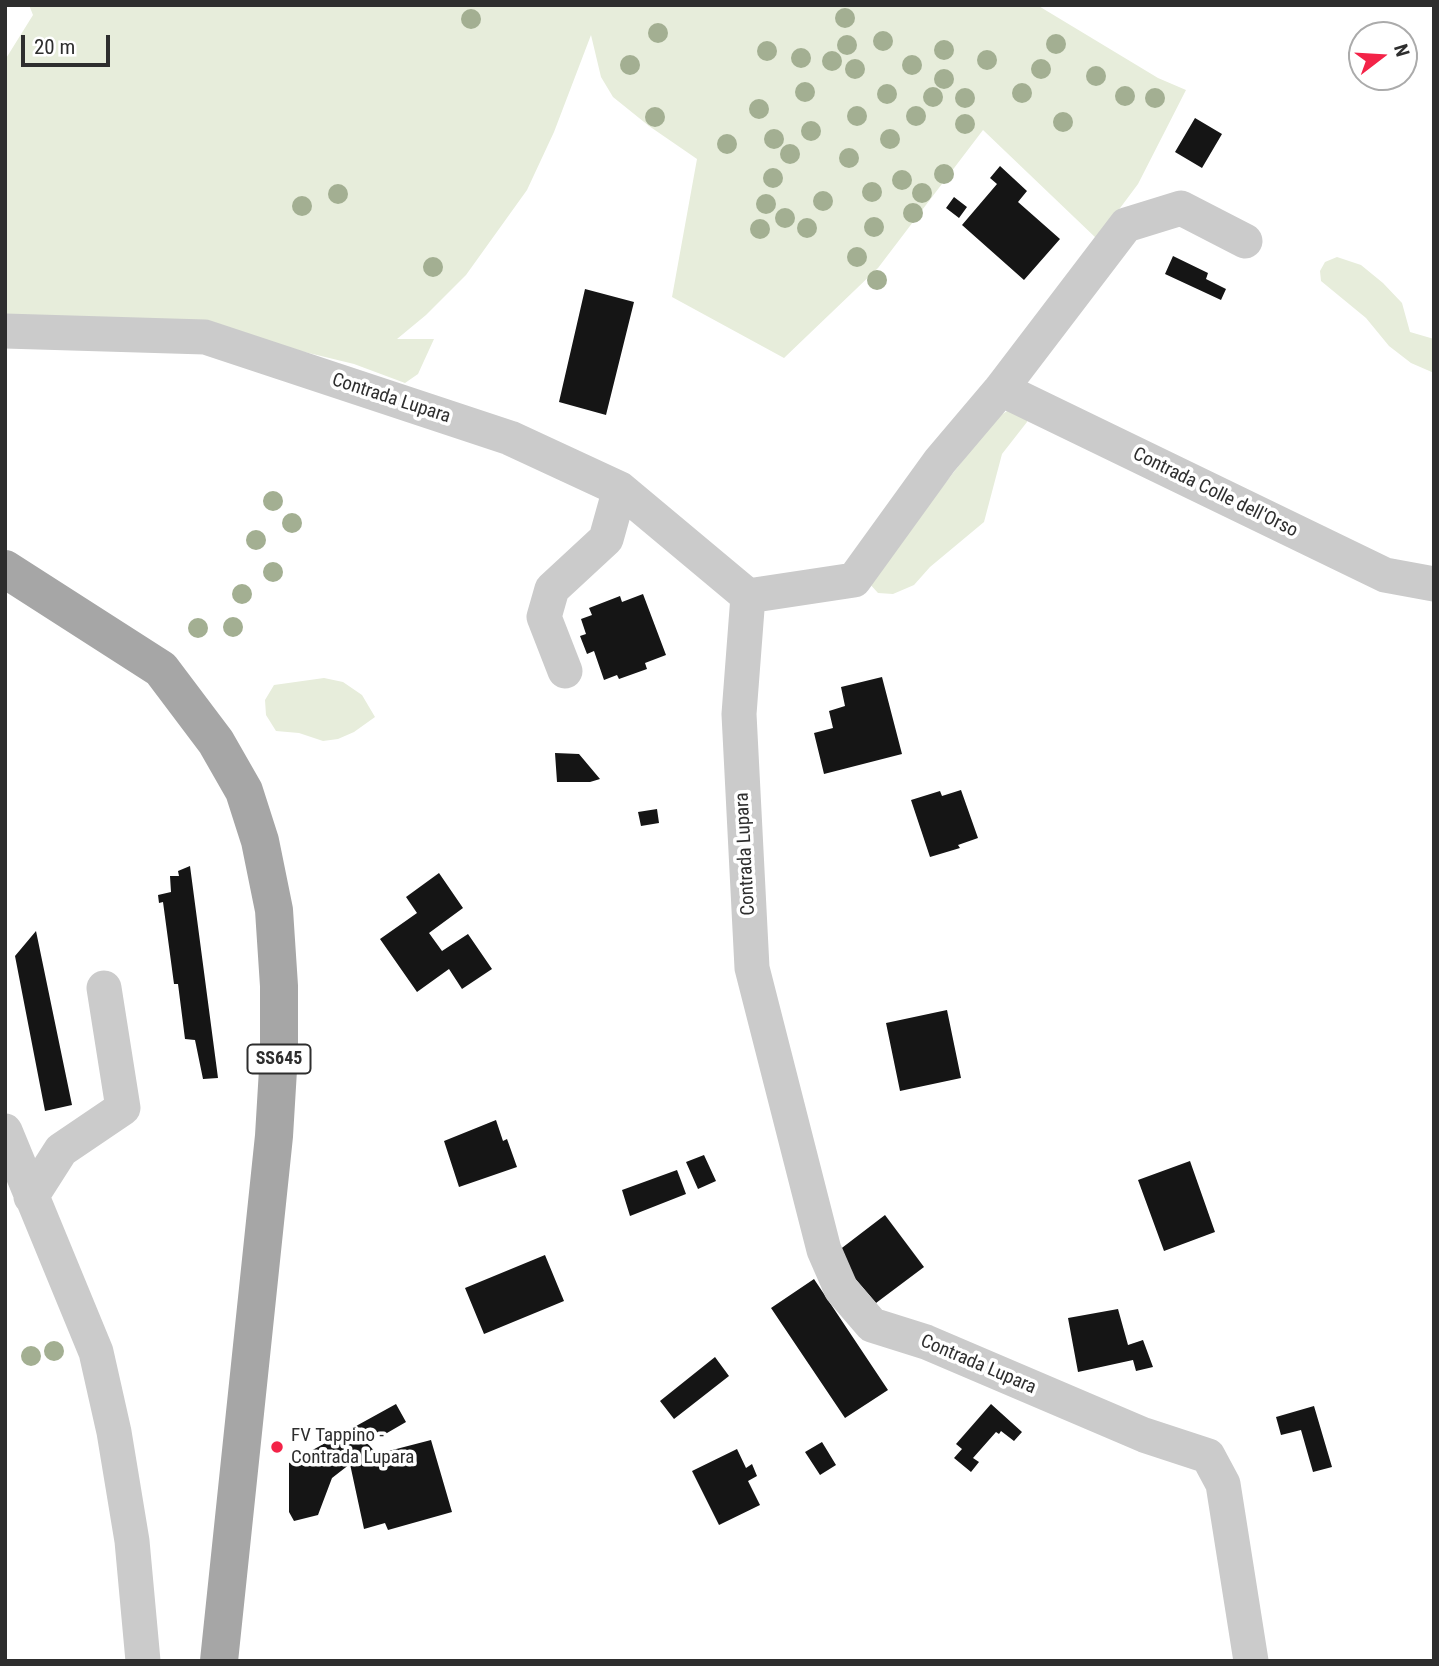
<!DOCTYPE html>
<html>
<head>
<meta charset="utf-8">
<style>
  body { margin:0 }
  #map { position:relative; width:1439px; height:1666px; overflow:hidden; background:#fff; font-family:"Roboto Condensed",sans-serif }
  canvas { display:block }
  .frame { position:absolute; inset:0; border:7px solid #2e2e2e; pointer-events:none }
  .north { position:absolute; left:1348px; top:21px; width:70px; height:70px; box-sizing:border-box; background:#fff; border:2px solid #ababab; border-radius:50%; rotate:73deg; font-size:19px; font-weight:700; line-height:28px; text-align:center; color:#2e2e2e }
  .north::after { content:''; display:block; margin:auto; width:24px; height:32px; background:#f32348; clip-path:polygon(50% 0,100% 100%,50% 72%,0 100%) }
  .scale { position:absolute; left:21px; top:35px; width:89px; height:32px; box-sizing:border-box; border:4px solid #2e2e2e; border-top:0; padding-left:9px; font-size:21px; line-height:24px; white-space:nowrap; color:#2e2e2e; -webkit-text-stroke:5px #fff; paint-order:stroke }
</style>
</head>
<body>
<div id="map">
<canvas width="1439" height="1666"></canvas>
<div class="frame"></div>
<div class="north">N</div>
<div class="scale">20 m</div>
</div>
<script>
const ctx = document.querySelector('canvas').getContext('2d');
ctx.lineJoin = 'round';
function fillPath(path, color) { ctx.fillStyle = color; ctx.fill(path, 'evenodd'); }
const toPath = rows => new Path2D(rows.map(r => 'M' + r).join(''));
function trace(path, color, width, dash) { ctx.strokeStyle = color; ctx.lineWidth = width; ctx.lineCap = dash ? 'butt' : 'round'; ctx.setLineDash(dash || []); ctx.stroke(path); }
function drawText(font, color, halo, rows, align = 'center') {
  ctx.font = font + ' "Roboto Condensed",sans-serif'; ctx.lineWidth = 7; ctx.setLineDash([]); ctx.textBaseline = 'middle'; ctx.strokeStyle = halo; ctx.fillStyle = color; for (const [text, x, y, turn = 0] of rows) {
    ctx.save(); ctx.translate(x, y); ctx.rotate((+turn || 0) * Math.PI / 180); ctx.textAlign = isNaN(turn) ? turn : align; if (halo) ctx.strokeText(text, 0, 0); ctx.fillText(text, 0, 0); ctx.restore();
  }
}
fillPath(toPath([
  [29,5,1037,5,1158,78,1186,90,1138,184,1097,239,983,130,878,268,784,358,672,297,697,159,649,126,613,97,601,77,591,35,554,132,527,190,466,275,426,315,397,339,434,339,418,374,405,383,354,364,288,348,5,321,5,60,33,15],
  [1337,257,1361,265,1383,283,1402,303,1410,332,1434,339,1434,373,1411,363,1389,346,1366,318,1321,281,1320,271,1325,262],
  [1012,408,1029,411,1027,422,1002,454,984,522,930,567,914,585,893,594,878,593,868,582,996,418],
  [324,678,343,682,362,695,375,717,354,732,338,739,323,741,299,733,276,731,266,715,265,700,274,685]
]), '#e7eddb');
fillPath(toPath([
  [1195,118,1222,134,1202,168,1175,152],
  [1000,166,1027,191,1018,202,1060,239,1024,280,962,225,997,184,990,178],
  [954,197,967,207,959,218,946,208],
  [1173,256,1208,273,1206,279,1226,289,1221,300,1165,274],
  [585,289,634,302,606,415,559,402],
  [643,594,666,655,645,663,647,669,619,679,617,675,604,680,594,651,587,654,580,636,586,634,581,619,592,615,589,608,620,596,622,602],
  [882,677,902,754,824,774,814,733,833,728,829,711,845,706,841,687],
  [555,753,579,754,600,779,590,782,557,782],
  [961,790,978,838,958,845,960,848,930,857,911,800,940,791,942,796],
  [657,809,659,823,641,826,638,812],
  [190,866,218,1078,203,1079,195,1040,185,1039,178,984,174,984,163,902,159,903,158,895,171,892,170,876,179,876,178,871],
  [439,873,463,908,429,933,442,951,468,934,492,969,462,989,449,969,417,992,380,939,417,913,406,897],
  [36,931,72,1105,45,1111,15,956],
  [947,1010,961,1078,900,1091,886,1023],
  [496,1120,503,1141,507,1139,517,1167,459,1187,444,1141],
  [704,1155,716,1181,698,1189,686,1162],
  [1190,1161,1215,1232,1164,1251,1138,1180],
  [677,1170,686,1194,630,1216,622,1190],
  [885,1215,924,1267,876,1303,834,1254],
  [545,1255,564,1301,484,1334,465,1288],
  [814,1279,888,1390,845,1418,771,1308],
  [1118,1309,1128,1345,1143,1340,1153,1367,1136,1371,1133,1360,1078,1372,1068,1318],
  [715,1357,729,1376,674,1419,660,1401],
  [396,1404,406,1422,368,1444,377,1454,431,1440,452,1512,388,1530,385,1523,364,1529,350,1464,332,1478,318,1515,294,1521,289,1512,289,1463],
  [991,1404,1022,1432,1014,1441,1001,1431,999,1434,996,1432,973,1458,979,1462,971,1472,954,1458,962,1449,956,1444],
  [1314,1406,1332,1467,1313,1472,1301,1430,1281,1435,1276,1417],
  [822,1442,836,1465,820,1475,805,1452],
  [737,1449,746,1468,752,1464,757,1476,748,1481,760,1505,719,1525,692,1471]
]), '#151515');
trace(toPath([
  [5,331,205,337,510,438,620,489,748,596,739,714,752,968,824,1250,841,1289,872,1325,926,1342,1144,1435,1208,1456,1223,1484,1251,1661],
  [1001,389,1385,575,1434,584],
  [748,596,854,580,940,461,1001,389,1126,225,1181,208,1245,241],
  [565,671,544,617,552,589,606,539,620,489],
  [5,1131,96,1352,114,1432,132,1541,143,1661],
  [31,1197,61,1150,123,1108,104,988]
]), '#cbcbcb', 35);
trace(toPath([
  [5,569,161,669,216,742,244,791,260,841,274,910,279,986,279,1053,274,1136,219,1661]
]), '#a6a6a6', 38);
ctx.fillStyle = '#a3af92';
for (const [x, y] of [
  [845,18],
  [471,19],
  [658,33],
  [883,41],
  [1056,44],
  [847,45],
  [944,50],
  [767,51],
  [801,58],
  [987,60],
  [832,61],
  [630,65],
  [912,65],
  [855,69],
  [1041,69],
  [1096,76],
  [944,79],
  [805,92],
  [1022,93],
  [887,94],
  [1125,96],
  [933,97],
  [965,98],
  [1155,98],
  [759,109],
  [857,116],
  [916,116],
  [655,117],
  [1063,122],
  [965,124],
  [811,131],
  [774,139],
  [890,139],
  [727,144],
  [790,154],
  [849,158],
  [944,174],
  [773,178],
  [902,180],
  [872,192],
  [922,193],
  [338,194],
  [823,201],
  [766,204],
  [302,206],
  [913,213],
  [785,218],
  [874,227],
  [807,228],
  [760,229],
  [857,257],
  [433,267],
  [877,280],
  [273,501],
  [292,523],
  [256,540],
  [273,572],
  [242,594],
  [233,627],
  [198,628],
  [54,1351],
  [31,1356]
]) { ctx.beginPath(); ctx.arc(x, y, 10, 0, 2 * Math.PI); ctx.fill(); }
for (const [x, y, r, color] of [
  [277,1447,7,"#f32348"]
]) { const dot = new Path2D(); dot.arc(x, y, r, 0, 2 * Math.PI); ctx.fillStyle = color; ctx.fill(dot); trace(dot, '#fff', 2.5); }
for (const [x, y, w] of [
  [279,1059,63]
]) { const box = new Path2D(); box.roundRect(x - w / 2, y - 14.5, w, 29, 5); ctx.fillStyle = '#fff'; ctx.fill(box); trace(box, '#2e2e2e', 2); }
drawText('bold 18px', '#2e2e2e', null, [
  ["SS645",279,1059]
]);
drawText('19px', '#2e2e2e', '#fff', [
  ["Contrada Lupara",391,399,18],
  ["Contrada Colle dell'Orso",1215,493,26],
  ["Contrada Lupara",746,854,-93],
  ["Contrada Lupara",978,1365,23]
]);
drawText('19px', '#2e2e2e', '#fff', [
  ["FV Tappino -",291,1436],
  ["Contrada Lupara",291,1458]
], 'left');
</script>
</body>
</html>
